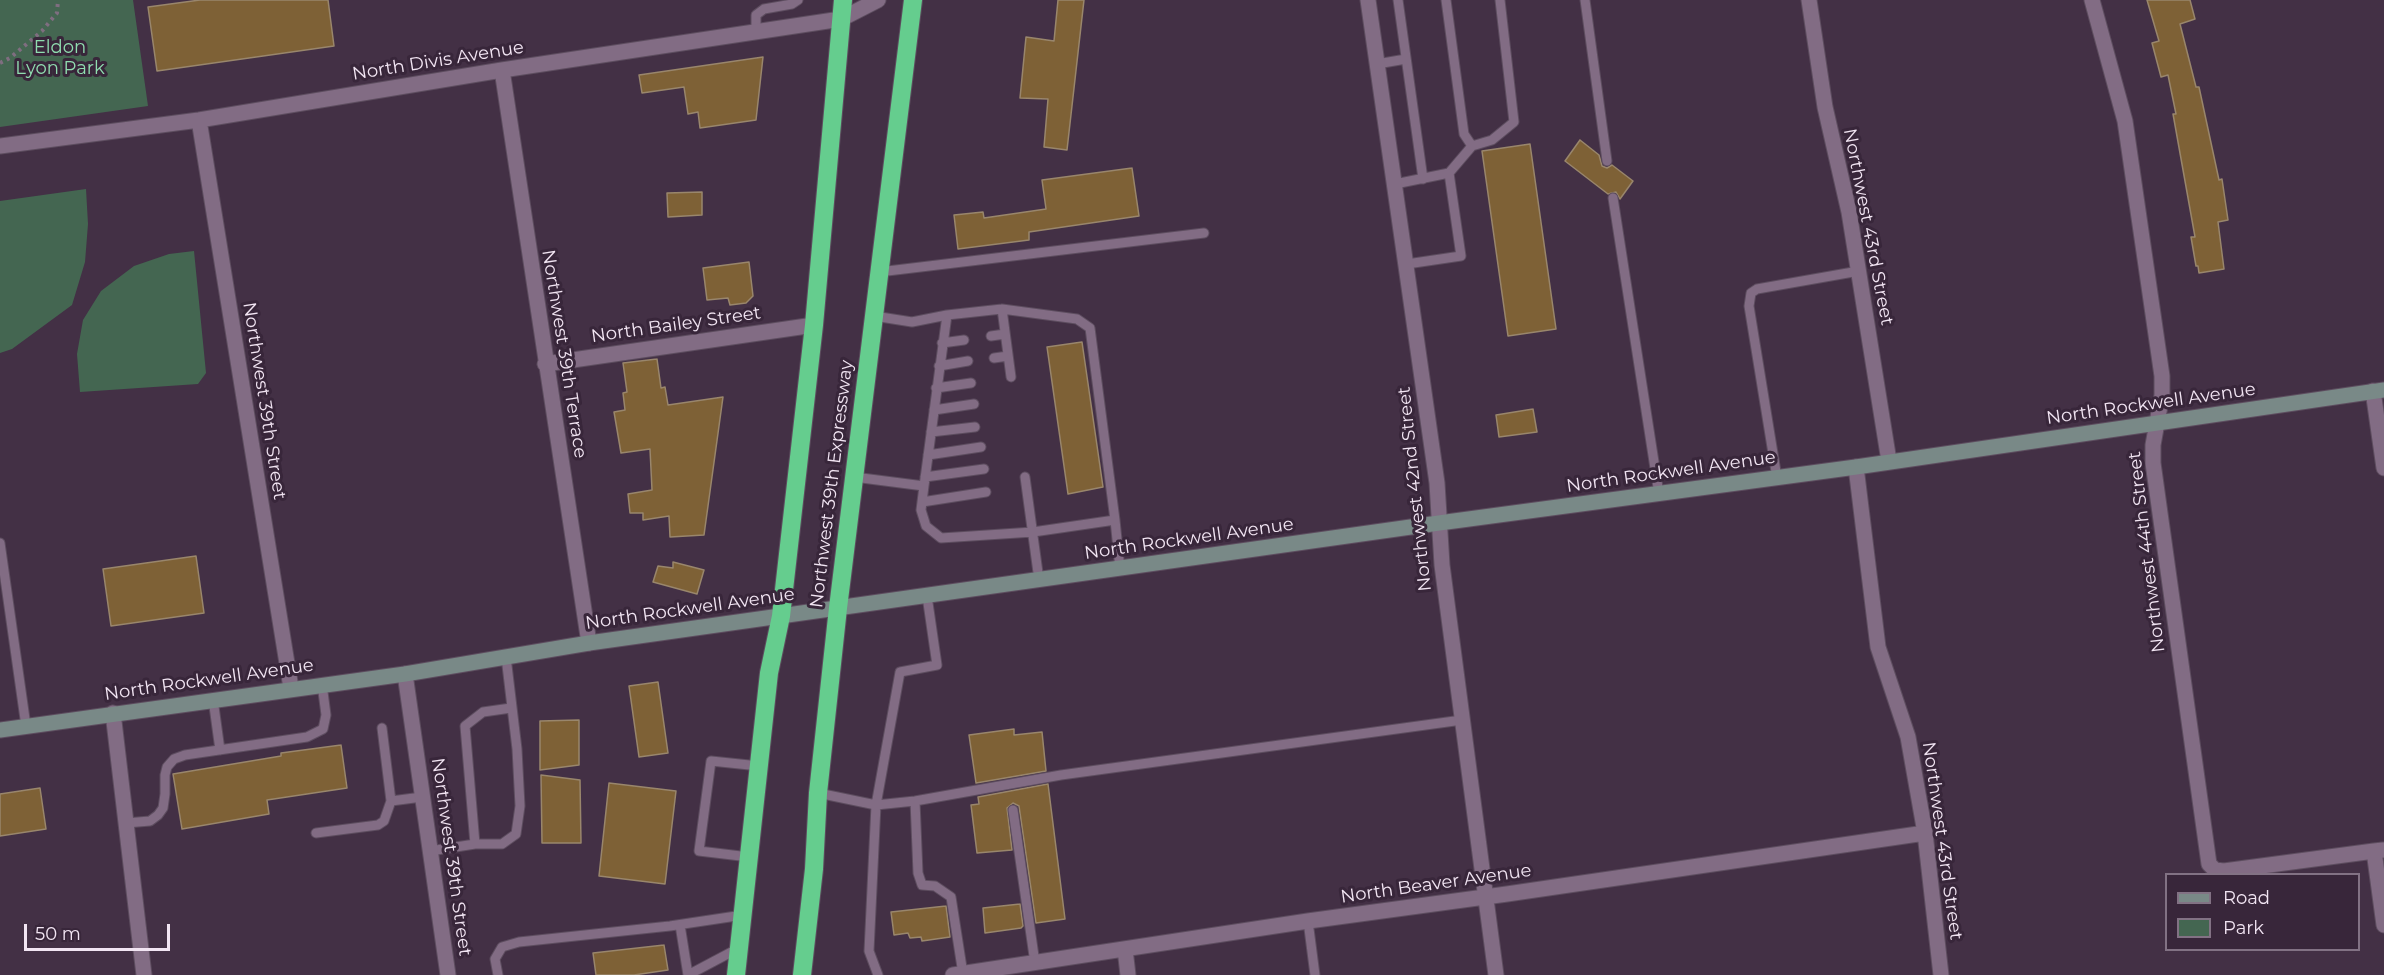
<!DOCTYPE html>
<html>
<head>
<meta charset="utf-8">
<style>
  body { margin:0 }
  #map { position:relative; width:2384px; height:975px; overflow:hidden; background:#433045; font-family:Montserrat,sans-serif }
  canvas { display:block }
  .legend { position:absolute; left:2165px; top:873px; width:195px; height:78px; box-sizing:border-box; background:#38263a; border:2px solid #827284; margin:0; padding:8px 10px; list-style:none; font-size:18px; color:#f2e5f3 }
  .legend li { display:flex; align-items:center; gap:12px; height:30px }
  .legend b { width:30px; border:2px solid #827284 }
  .scale { position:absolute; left:24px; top:924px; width:146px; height:27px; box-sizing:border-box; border:3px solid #f2e5f3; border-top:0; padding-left:8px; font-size:18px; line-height:21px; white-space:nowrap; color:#f2e5f3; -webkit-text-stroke:4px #38263a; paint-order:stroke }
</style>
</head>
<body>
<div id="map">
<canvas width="2384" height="975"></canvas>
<ul class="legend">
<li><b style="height:8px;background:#798987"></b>Road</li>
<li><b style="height:16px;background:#446651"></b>Park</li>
</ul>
<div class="scale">50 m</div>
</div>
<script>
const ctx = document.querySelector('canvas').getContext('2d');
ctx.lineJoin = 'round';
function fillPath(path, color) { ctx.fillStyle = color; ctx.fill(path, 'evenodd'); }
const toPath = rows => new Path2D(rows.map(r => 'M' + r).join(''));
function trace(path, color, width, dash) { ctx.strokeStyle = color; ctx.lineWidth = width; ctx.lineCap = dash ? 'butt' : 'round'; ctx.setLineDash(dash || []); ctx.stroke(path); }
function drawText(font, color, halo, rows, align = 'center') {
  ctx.font = font + ' Montserrat,sans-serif'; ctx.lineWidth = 6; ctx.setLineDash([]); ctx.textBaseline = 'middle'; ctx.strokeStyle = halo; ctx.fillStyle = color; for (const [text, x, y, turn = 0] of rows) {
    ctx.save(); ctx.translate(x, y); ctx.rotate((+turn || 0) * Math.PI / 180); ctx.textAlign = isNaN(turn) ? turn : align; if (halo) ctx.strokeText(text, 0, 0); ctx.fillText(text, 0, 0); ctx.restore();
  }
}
fillPath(toPath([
  [0,0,133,0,148,106,0,127],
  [86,189,88,224,85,262,72,305,12,349,0,353,0,201],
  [194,251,206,373,198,384,80,392,77,354,83,320,101,291,134,266,169,254]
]), '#446651');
const building = toPath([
  [200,0,328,0,334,46,157,71,148,7,200,0],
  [1058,0,1084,0,1067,150,1044,147,1048,99,1020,98,1026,37,1054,41,1058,0],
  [2147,0,2190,0,2195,19,2180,24,2196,87,2199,87,2219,180,2222,179,2228,220,2218,222,2224,269,2199,273,2198,266,2196,266,2191,237,2195,237,2173,114,2176,114,2168,75,2161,77,2152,43,2159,41,2147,0],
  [763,57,756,120,700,128,698,112,688,114,684,87,642,93,639,75,763,57],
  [1580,140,1599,155,1602,166,1607,168,1612,165,1633,181,1620,199,1616,192,1608,194,1565,161,1580,140],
  [1530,144,1556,329,1508,336,1482,151,1530,144],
  [1132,168,1139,216,1029,232,1029,240,958,249,954,215,983,212,984,218,1046,209,1042,180,1132,168],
  [702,192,702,215,668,217,667,193,702,192],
  [749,262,753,296,746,303,730,305,728,298,707,300,703,268,749,262],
  [1082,342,1103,487,1068,494,1047,347,1082,342],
  [657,359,661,388,665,387,668,405,723,397,704,535,670,537,669,516,643,520,643,513,630,513,628,494,652,490,650,449,621,453,614,412,625,410,623,393,627,392,623,363,657,359],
  [1533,409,1537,432,1499,437,1496,415,1533,409],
  [196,556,204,613,111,626,103,569,196,556],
  [673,562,704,570,697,594,653,582,658,566,673,568,673,562],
  [658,682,668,753,639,757,629,686,658,682],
  [579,720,579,765,540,770,540,721,579,720],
  [1014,729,1014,735,1042,732,1046,771,976,783,969,735,1014,729],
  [341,745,347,788,267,800,269,814,182,829,173,774,281,756,281,753,341,745],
  [541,775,580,780,581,843,542,843,541,775],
  [609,783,676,791,665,884,599,876,609,783],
  [1048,784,1065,919,1036,923,1019,806,1013,803,1007,808,1012,850,977,853,971,805,979,804,978,797,1048,784],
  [40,788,46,829,0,836,0,794,40,788],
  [1020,904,1023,926,1021,928,985,933,983,908,1020,904],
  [946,906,950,937,922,941,921,937,910,938,908,933,894,935,891,912,946,906],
  [664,945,668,970,634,975,596,975,593,953,664,945]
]);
fillPath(building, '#7e6136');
trace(building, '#99866c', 1.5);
const lane = toPath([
  [1398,0,1423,179],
  [1446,0,1464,134,1472,146],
  [1585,0,1607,161],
  [756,32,756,15,764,9,792,4,798,0],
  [1377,64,1406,59],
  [1395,184,1449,173,1472,146,1492,140,1514,122,1500,0],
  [1613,198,1659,494],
  [1407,264,1461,256,1449,173],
  [879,272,1204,233],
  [1002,309,1011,377],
  [874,316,912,322,947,315,1002,309,1077,319,1090,328,1115,520,1120,569],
  [991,336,1005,334],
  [942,343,964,340],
  [994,358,1008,356],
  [939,366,968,361],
  [936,388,971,383],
  [934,410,974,404],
  [931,432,975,427],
  [928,455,981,447],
  [854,477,924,486,947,315],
  [925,477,984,469],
  [1025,477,1039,580],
  [1777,478,1749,306,1751,293,1757,289,1859,271],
  [924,486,921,510,926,526,941,538,1033,532,1115,520],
  [922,502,986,492],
  [0,543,26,726],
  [213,699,220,750],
  [382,728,391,801],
  [818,793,876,805,915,801,1061,775,1462,720],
  [915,801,918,873,922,885,935,886,951,897,963,974],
  [1013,810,1035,963],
  [126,823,150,821,158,815,163,808,165,794,165,775,167,767,174,759,185,755,307,737,323,729,326,715,322,684],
  [316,833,378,825,384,821,391,801,422,797],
  [475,844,465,726,483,712,511,708],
  [430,851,475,844,502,844,516,834,520,806,517,749,506,657],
  [749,857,699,851,711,761,759,766],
  [1308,921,1315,975],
  [680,925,688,975],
  [498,975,495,959,502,947,519,942,670,926,743,915],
  [688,975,739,948],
  [878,975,869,951,876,805,900,672,937,665,927,596]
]);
const street = toPath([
  [1368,0,1437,483,1442,565,1496,975],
  [1809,0,1825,107,1849,212,1889,461],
  [2092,0,2125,121,2162,376,2162,395,2153,445,2153,463,2209,864,2215,870,2224,871,2374,851],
  [502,70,589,643],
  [199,120,291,688],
  [0,146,199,120,502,70,841,19,878,0],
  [545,364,814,325],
  [2373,391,2384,468],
  [1856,467,1878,647,1908,737,1925,833,1941,975],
  [405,674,448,975],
  [113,713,144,975],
  [2383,850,2374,851,2384,925],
  [1125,949,1128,975],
  [953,975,1308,921,1507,894,1925,833]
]);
const secondary = toPath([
  [0,730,405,674,589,643,1439,523,1856,467,2384,390]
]);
const highway = toPath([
  [736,975,769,673,781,616,814,325,843,0],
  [802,975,814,869,818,793,838,608,913,0]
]);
trace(lane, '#5d4d5f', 11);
trace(street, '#5d4d5f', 17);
trace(secondary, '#5d4d5f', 17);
trace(highway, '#5d4d5f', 20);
trace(toPath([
  [0,63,10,58,42,31,57,13,58,0]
]), '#7f6e80', 4, [3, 4.5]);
trace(lane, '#826c84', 9);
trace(street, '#826c84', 15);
trace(secondary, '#798987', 15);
trace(highway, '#65cd8e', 18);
drawText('18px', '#90deb0', '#38263a', [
  ["Eldon",60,48],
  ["Lyon Park",60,69]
]);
drawText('18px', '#f2e5f3', '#38263a', [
  ["North Divis Avenue",438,61,-9],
  ["Northwest 43rd Street",1868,227,79],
  ["North Bailey Street",676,325,-8],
  ["Northwest 39th Terrace",564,354,81],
  ["Northwest 39th Street",264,401,81],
  ["North Rockwell Avenue",2151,404,-8],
  ["North Rockwell Avenue",1671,472,-8],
  ["Northwest 39th Expressway",832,484,-83],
  ["Northwest 42nd Street",1415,489,-96],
  ["North Rockwell Avenue",1189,539,-8],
  ["Northwest 44th Street",2147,552,-97],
  ["North Rockwell Avenue",690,609,-8],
  ["North Rockwell Avenue",209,680,-8],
  ["Northwest 43rd Street",1942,841,82],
  ["Northwest 39th Street",451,857,82],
  ["North Beaver Avenue",1436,884,-8]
]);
</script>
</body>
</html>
